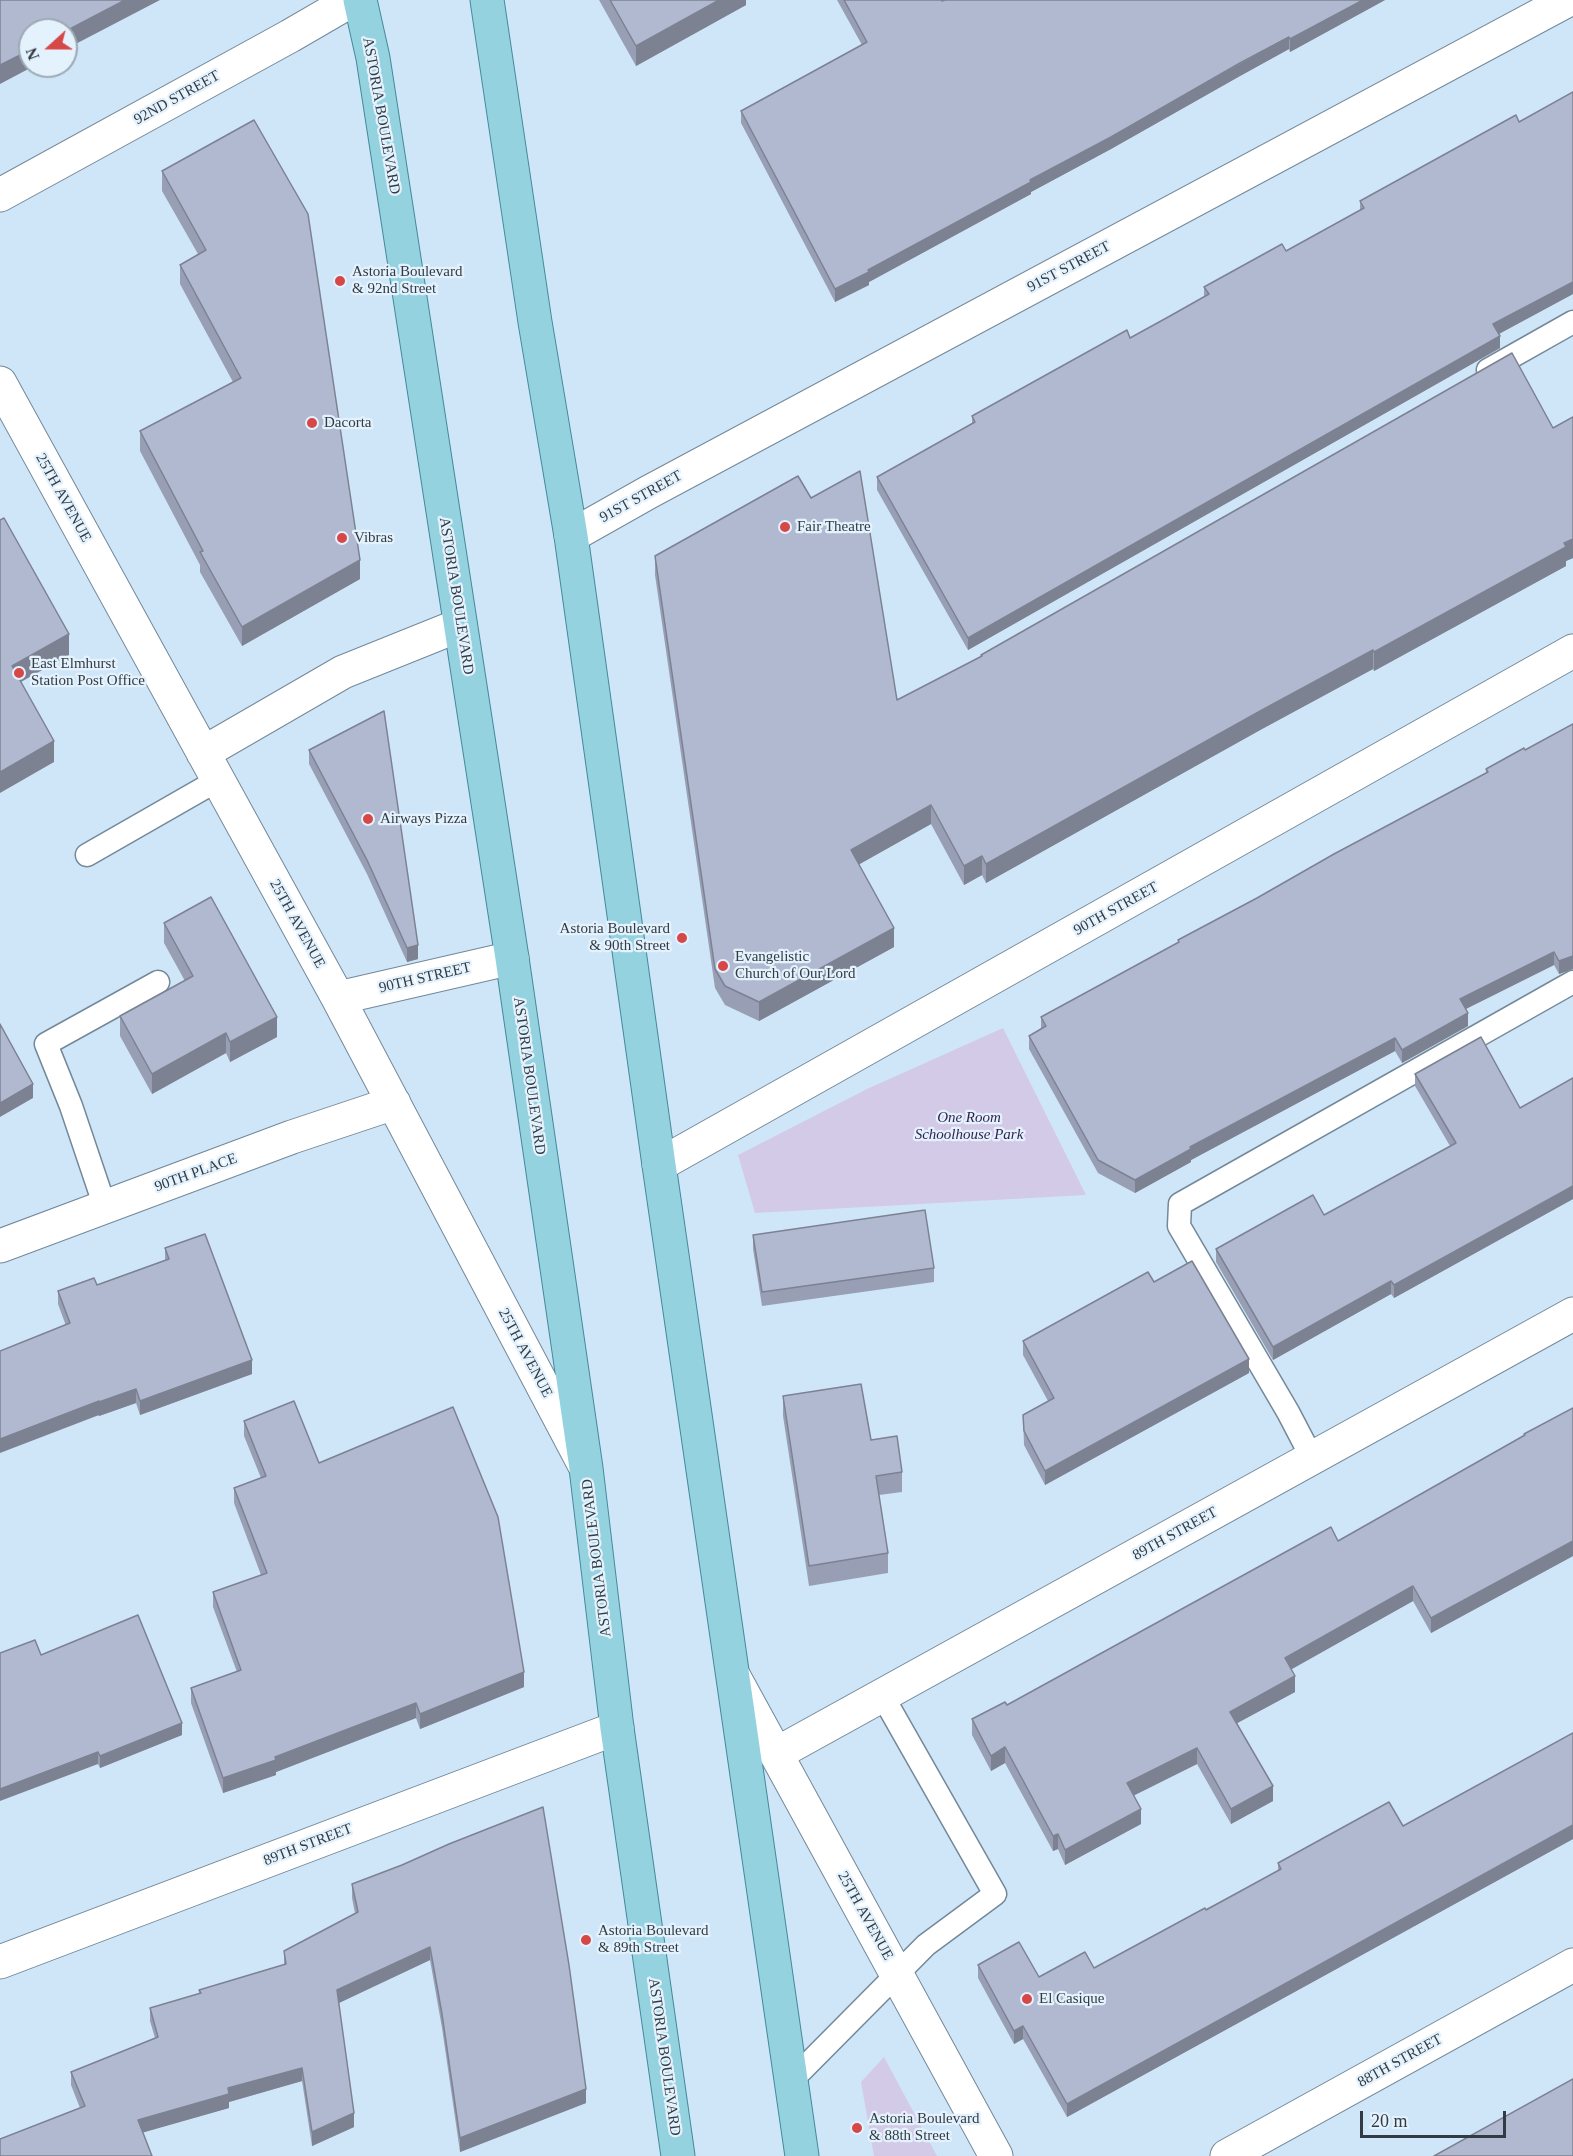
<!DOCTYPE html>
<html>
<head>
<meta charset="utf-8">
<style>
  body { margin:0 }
  #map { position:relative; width:1573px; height:2156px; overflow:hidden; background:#cfe6f9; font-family:Georgia,serif }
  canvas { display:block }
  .north { position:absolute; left:18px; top:18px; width:60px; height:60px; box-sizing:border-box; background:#e4f2fd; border:2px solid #9da9b3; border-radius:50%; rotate:249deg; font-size:16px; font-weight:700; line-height:24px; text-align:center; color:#323b43 }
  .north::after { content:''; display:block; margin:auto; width:21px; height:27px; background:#d64748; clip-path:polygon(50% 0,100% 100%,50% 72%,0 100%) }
  .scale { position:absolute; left:1360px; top:2111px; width:146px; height:27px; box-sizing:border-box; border:3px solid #323b43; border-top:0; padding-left:8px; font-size:18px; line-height:21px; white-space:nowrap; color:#323b43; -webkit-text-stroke:4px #e4f2fd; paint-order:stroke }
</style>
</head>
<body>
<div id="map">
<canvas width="1573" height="2156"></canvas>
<div class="north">N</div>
<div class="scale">20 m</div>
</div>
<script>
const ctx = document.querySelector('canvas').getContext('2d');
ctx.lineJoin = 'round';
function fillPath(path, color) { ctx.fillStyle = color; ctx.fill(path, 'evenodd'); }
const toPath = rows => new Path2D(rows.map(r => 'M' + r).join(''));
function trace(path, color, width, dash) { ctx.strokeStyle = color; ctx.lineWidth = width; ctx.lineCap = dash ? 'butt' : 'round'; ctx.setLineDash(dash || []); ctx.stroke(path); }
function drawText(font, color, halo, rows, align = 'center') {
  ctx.font = font + ' Georgia,serif'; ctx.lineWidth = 4.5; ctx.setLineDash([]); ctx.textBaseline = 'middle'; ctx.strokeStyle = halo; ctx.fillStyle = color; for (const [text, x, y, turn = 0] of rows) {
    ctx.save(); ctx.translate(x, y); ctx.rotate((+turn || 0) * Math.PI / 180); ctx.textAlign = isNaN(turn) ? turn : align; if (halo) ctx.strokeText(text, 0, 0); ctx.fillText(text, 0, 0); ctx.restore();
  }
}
fillPath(toPath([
  [1003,1028,1086,1195,755,1213,738,1155,867,1089],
  [884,2057,937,2156,874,2156,861,2082]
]), '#d3cae8');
const service = toPath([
  [1488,370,1573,322],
  [87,855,218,780],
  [105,1207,71,1106,46,1044,158,982],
  [1312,1458,1288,1412,1179,1226,1180,1204,1573,982],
  [792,2080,926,1945,995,1894,882,1695]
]);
const minor = toPath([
  [0,195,290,36,352,0],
  [0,383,338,998,584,1464],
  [571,536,649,492,1568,0],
  [203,753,343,672,460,625],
  [338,998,512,958],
  [659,1165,1573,651],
  [0,1246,292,1137,394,1103],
  [734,1677,996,2156],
  [776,1754,1573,1314],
  [0,1962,617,1728],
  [1227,2156,1573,1965]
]);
const primary = toPath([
  [360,0,373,58,512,958,586,1468,617,1728,678,2156],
  [487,0,535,322,571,536,659,1165,802,2156]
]);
trace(service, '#738899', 25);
trace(minor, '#738899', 35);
trace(primary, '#448a9b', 35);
trace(service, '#fff', 22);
trace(minor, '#fff', 33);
trace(primary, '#95d2e0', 33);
fillPath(toPath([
  [599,0,746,0,746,5,636,66],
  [837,0,941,0,942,1,1385,0,1290,52,1289,49,1240,76,1111,149,1031,192,1031,194,869,282,869,285,835,302,741,123,741,111,862,45],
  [254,120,360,579,242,646,200,572,200,565,140,451,140,431,233,382,180,284,180,265,198,254,162,191,162,171],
  [1360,201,1573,294,1499,334,1500,348,968,650,877,490,877,477,972,424,972,416,1130,338,1204,297,1204,287,1286,251,1360,210],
  [1573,417,1573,558,1566,561,1566,566,1374,671,1373,669,1262,729,986,883,982,875,964,885,931,824,859,864,894,947,759,1021,725,1005,715,988,655,575,655,556,897,700,981,657,981,655,1553,428],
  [384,711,418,959,407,962,367,874,309,764,309,750],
  [1573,724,1573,969,1559,974,1554,965,1465,1009,1468,1026,1402,1063,1395,1051,1191,1160,1191,1162,1135,1193,1098,1173,1029,1049,1029,1036,1041,1029,1041,1017,1178,943,1178,940,1257,898,1486,773,1486,769,1525,750],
  [164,923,277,1037,230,1062,226,1053,152,1094,120,1036,120,1016,185,981,164,943],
  [1415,1074,1520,1108,1573,1078,1573,1199,1394,1298,1391,1294,1273,1360,1216,1262,1216,1249,1324,1215,1450,1146,1415,1086],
  [753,1235,934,1268,934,1282,762,1306,753,1249],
  [165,1248,252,1374,140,1415,136,1403,99,1416,58,1304,58,1291,97,1285,165,1260],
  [1154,1282,1249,1373,1045,1485,1024,1445,1023,1415,1048,1401,1023,1355,1023,1341],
  [783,1396,871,1440,902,1472,902,1492,879,1495,888,1553,888,1573,809,1586,783,1416],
  [1573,1408,1573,1556,1431,1633,1413,1601,1291,1669,1295,1692,1237,1723,1273,1801,1231,1824,1197,1764,1134,1795,1141,1824,1065,1865,1058,1849,1053,1851,1005,1763,991,1771,972,1735,972,1719,1007,1705,1338,1541,1524,1436,1524,1434],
  [244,1421,319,1463,524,1687,420,1729,416,1718,276,1772,276,1775,223,1793,191,1703,191,1688,237,1672,213,1607,213,1592,261,1575,234,1503,234,1488,261,1478,244,1436],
  [41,1655,182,1735,100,1768],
  [1573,1733,1573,1839,1067,2117,1023,2039,1014,2044,978,1978,978,1965,1039,1977,1094,1968,1278,1871,1278,1863,1403,1826],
  [402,1865,586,2103,460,2152,442,2028,430,1960,338,2003,354,2127,312,2146,302,2081,229,2102,229,2108,143,2132,80,2108,71,2085,71,2072,155,2038,150,2021,150,2008,199,1994,199,1990,284,1965,284,1951,355,1913,352,1898,352,1884]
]), '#989fb4');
fillPath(toPath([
  [125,0,160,0,66,49,66,31],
  [719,0,746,0,746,5,636,66,636,46],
  [1363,0,1385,0,1290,52,1290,39],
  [1289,37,1289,49,1240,76,1111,149,1031,192,1031,194,869,282,869,285,835,302,835,289,1030,180],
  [30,50,30,66,34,66,0,84,0,65],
  [1573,282,1573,294,1493,337,1493,324],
  [1500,336,1500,348,968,650,968,638],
  [1573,539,1573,558,1566,561,1566,566,1374,671,1374,652],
  [360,560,360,579,242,646,242,627],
  [69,634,69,655,12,687,12,666],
  [1373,650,1373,669,1262,729,986,883,986,864,1262,710],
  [54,741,54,762,0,793,0,772],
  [931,805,931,824,851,869,851,850],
  [982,856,982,875,964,885,964,866],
  [894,928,894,947,759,1021,759,1002],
  [418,945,418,959,407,962,407,948],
  [1554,952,1554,965,1460,1012,1460,999],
  [1573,956,1573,969,1559,974,1559,961],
  [1468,1013,1468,1026,1402,1063,1402,1050],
  [277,1017,277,1037,230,1062,230,1042],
  [226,1033,226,1053,152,1094,152,1074],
  [1395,1038,1395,1051,1191,1160,1191,1162,1135,1193,1135,1180,1190,1147],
  [33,1084,33,1098,0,1117,0,1103],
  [1573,1186,1573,1199,1394,1298,1394,1285],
  [1391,1281,1391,1294,1273,1360,1273,1347],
  [1249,1359,1249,1373,1045,1485,1045,1471],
  [252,1360,252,1374,140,1415,140,1401],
  [136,1389,136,1403,99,1416,99,1402],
  [99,1401,99,1415,0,1453,0,1439],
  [1573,1541,1573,1556,1431,1633,1431,1618],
  [1413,1586,1413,1601,1285,1673,1285,1658],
  [524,1672,524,1687,420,1729,420,1714],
  [1295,1676,1295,1692,1230,1727,1230,1712],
  [416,1703,416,1718,276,1772,276,1775,223,1793,223,1778,275,1757],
  [182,1723,182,1735,100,1768,100,1756],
  [1005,1747,1005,1763,991,1771,991,1756],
  [1197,1748,1197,1764,1127,1799,1127,1783],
  [98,1752,98,1764,0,1801,0,1789],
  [1273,1786,1273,1801,1231,1824,1231,1809],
  [1141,1809,1141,1824,1065,1865,1065,1850],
  [1573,1825,1573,1839,1067,2117,1067,2104],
  [1058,1834,1058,1849,1053,1851,1053,1836],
  [430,1947,430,1960,337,2004,337,1990],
  [1023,2026,1023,2039,1014,2044,1014,2031],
  [302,2068,302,2081,229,2102,229,2108,138,2134,138,2120,228,2088],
  [586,2089,586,2103,460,2152,460,2138],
  [354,2113,354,2127,312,2146,312,2132]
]), '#7c8292');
const building = toPath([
  [0,0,125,0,66,31,66,30,30,30,30,50,0,65,0,0],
  [610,0,719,0,636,46,610,0],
  [844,0,941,0,942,1,945,0,1363,0,1290,39,1289,37,1240,63,1111,137,1030,180,1031,182,868,270,869,272,835,289,741,111,867,42,844,0],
  [1573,92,1573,282,1493,324,1500,336,968,638,877,477,975,422,972,416,1127,330,1130,338,1170,316,1209,294,1204,287,1282,244,1286,251,1364,208,1360,201,1516,115,1519,122,1573,92],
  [254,120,308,214,360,560,242,627,200,552,203,551,140,431,241,378,180,265,206,250,162,171,254,120],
  [1512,353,1553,428,1573,417,1573,539,1564,543,1566,547,1374,652,1373,650,1262,710,986,864,982,856,964,866,931,805,851,850,894,928,759,1002,725,986,715,969,655,556,798,476,811,498,860,471,897,700,982,656,981,655,1512,353],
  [4,518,69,634,12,666,54,741,0,772,0,520,4,518],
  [384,711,418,945,407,948,367,860,309,750,384,711],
  [1573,724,1573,956,1559,961,1554,952,1460,999,1468,1013,1402,1050,1395,1038,1190,1147,1191,1149,1135,1180,1098,1160,1029,1036,1046,1026,1041,1017,1179,942,1178,940,1257,898,1334,854,1488,772,1486,769,1524,748,1525,750,1573,724],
  [211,897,277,1017,230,1042,226,1033,152,1074,120,1016,193,976,164,923,211,897],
  [0,1024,33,1084,0,1103,0,1024],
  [1481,1037,1520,1108,1573,1078,1573,1186,1394,1285,1391,1281,1273,1347,1216,1249,1313,1195,1324,1215,1456,1143,1415,1074,1481,1037],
  [925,1210,934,1268,762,1292,753,1235,925,1210],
  [205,1234,252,1360,140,1401,136,1389,99,1402,99,1401,0,1439,0,1351,70,1323,58,1291,94,1278,97,1285,169,1259,165,1248,205,1234],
  [1192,1261,1249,1359,1045,1471,1024,1431,1023,1415,1054,1398,1023,1341,1148,1272,1154,1282,1192,1261],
  [861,1384,871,1440,897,1436,902,1472,876,1476,888,1553,809,1566,783,1396,861,1384],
  [294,1401,319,1463,453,1407,498,1517,524,1672,420,1714,416,1703,275,1757,276,1760,223,1778,191,1688,241,1670,213,1592,267,1573,234,1488,266,1476,244,1421,294,1401],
  [1573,1408,1573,1541,1431,1618,1413,1586,1285,1658,1295,1676,1230,1712,1273,1786,1231,1809,1197,1748,1127,1783,1141,1809,1065,1850,1058,1834,1053,1836,1005,1747,991,1756,972,1719,1005,1702,1007,1705,1331,1527,1338,1541,1525,1435,1524,1434,1573,1408],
  [138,1615,182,1723,100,1756,98,1752,0,1789,0,1653,35,1640,41,1655,138,1615],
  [1573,1733,1573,1825,1067,2104,1023,2026,1014,2031,978,1965,1019,1942,1039,1977,1085,1952,1094,1968,1205,1908,1206,1910,1281,1869,1278,1863,1389,1802,1403,1826,1573,1733],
  [543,1807,569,1965,586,2089,460,2138,442,2014,430,1947,337,1990,354,2113,312,2132,302,2068,228,2088,229,2094,138,2120,152,2156,0,2156,0,2139,85,2106,71,2072,158,2037,150,2008,201,1993,199,1990,286,1964,284,1951,358,1912,352,1884,402,1865,449,1844,543,1807],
  [1573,2079,1573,2156,1434,2156,1573,2079]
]);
fillPath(building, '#b1b9d1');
trace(building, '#7c8292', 1.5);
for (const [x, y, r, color] of [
  [340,281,6,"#d64748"],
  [312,423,6,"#d64748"],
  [785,527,6,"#d64748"],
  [342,538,6,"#d64748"],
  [19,673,6,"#d64748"],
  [368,819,6,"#d64748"],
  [682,938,6,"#d64748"],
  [723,966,6,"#d64748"],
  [586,1940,6,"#d64748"],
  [1027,1999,6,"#d64748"],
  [857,2128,6,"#d64748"]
]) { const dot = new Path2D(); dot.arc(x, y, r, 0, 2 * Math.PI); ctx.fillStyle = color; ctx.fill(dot); trace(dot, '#e4f2fd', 2); }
drawText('15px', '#323b43', '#e4f2fd', [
  ["92ND STREET",177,98,-29],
  ["ASTORIA BOULEVARD",381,116,80],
  ["91ST STREET",1069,267,-28],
  ["91ST STREET",641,497,-29],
  ["25TH AVENUE",63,498,61],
  ["ASTORIA BOULEVARD",456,596,81],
  ["90TH STREET",1116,909,-29],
  ["25TH AVENUE",297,924,61],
  ["90TH STREET",425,978,-13],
  ["ASTORIA BOULEVARD",529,1076,82],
  ["90TH PLACE",196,1173,-20],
  ["25TH AVENUE",525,1353,62],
  ["89TH STREET",1175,1534,-29],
  ["ASTORIA BOULEVARD",597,1558,-97],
  ["89TH STREET",308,1845,-21],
  ["25TH AVENUE",865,1916,61],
  ["ASTORIA BOULEVARD",664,2057,82],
  ["88TH STREET",1400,2061,-29]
]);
drawText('15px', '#323b43', '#e4f2fd', [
  ["Astoria Boulevard",352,272],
  ["& 92nd Street",352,289],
  ["Dacorta",324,423],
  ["Fair Theatre",797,527],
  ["Vibras",354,538],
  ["East Elmhurst",31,664],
  ["Station Post Office",31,681],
  ["Airways Pizza",380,819],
  ["Astoria Boulevard",670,929,"right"],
  ["& 90th Street",670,946,"right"],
  ["Evangelistic",735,957],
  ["Church of Our Lord",735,974],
  ["Astoria Boulevard",598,1931],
  ["& 89th Street",598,1948],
  ["El Casique",1039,1999],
  ["Astoria Boulevard",869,2119],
  ["& 88th Street",869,2136]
], 'left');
drawText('italic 15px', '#321e4f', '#e4f2fd', [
  ["One Room",969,1118],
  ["Schoolhouse Park",969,1135]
]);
</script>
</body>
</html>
